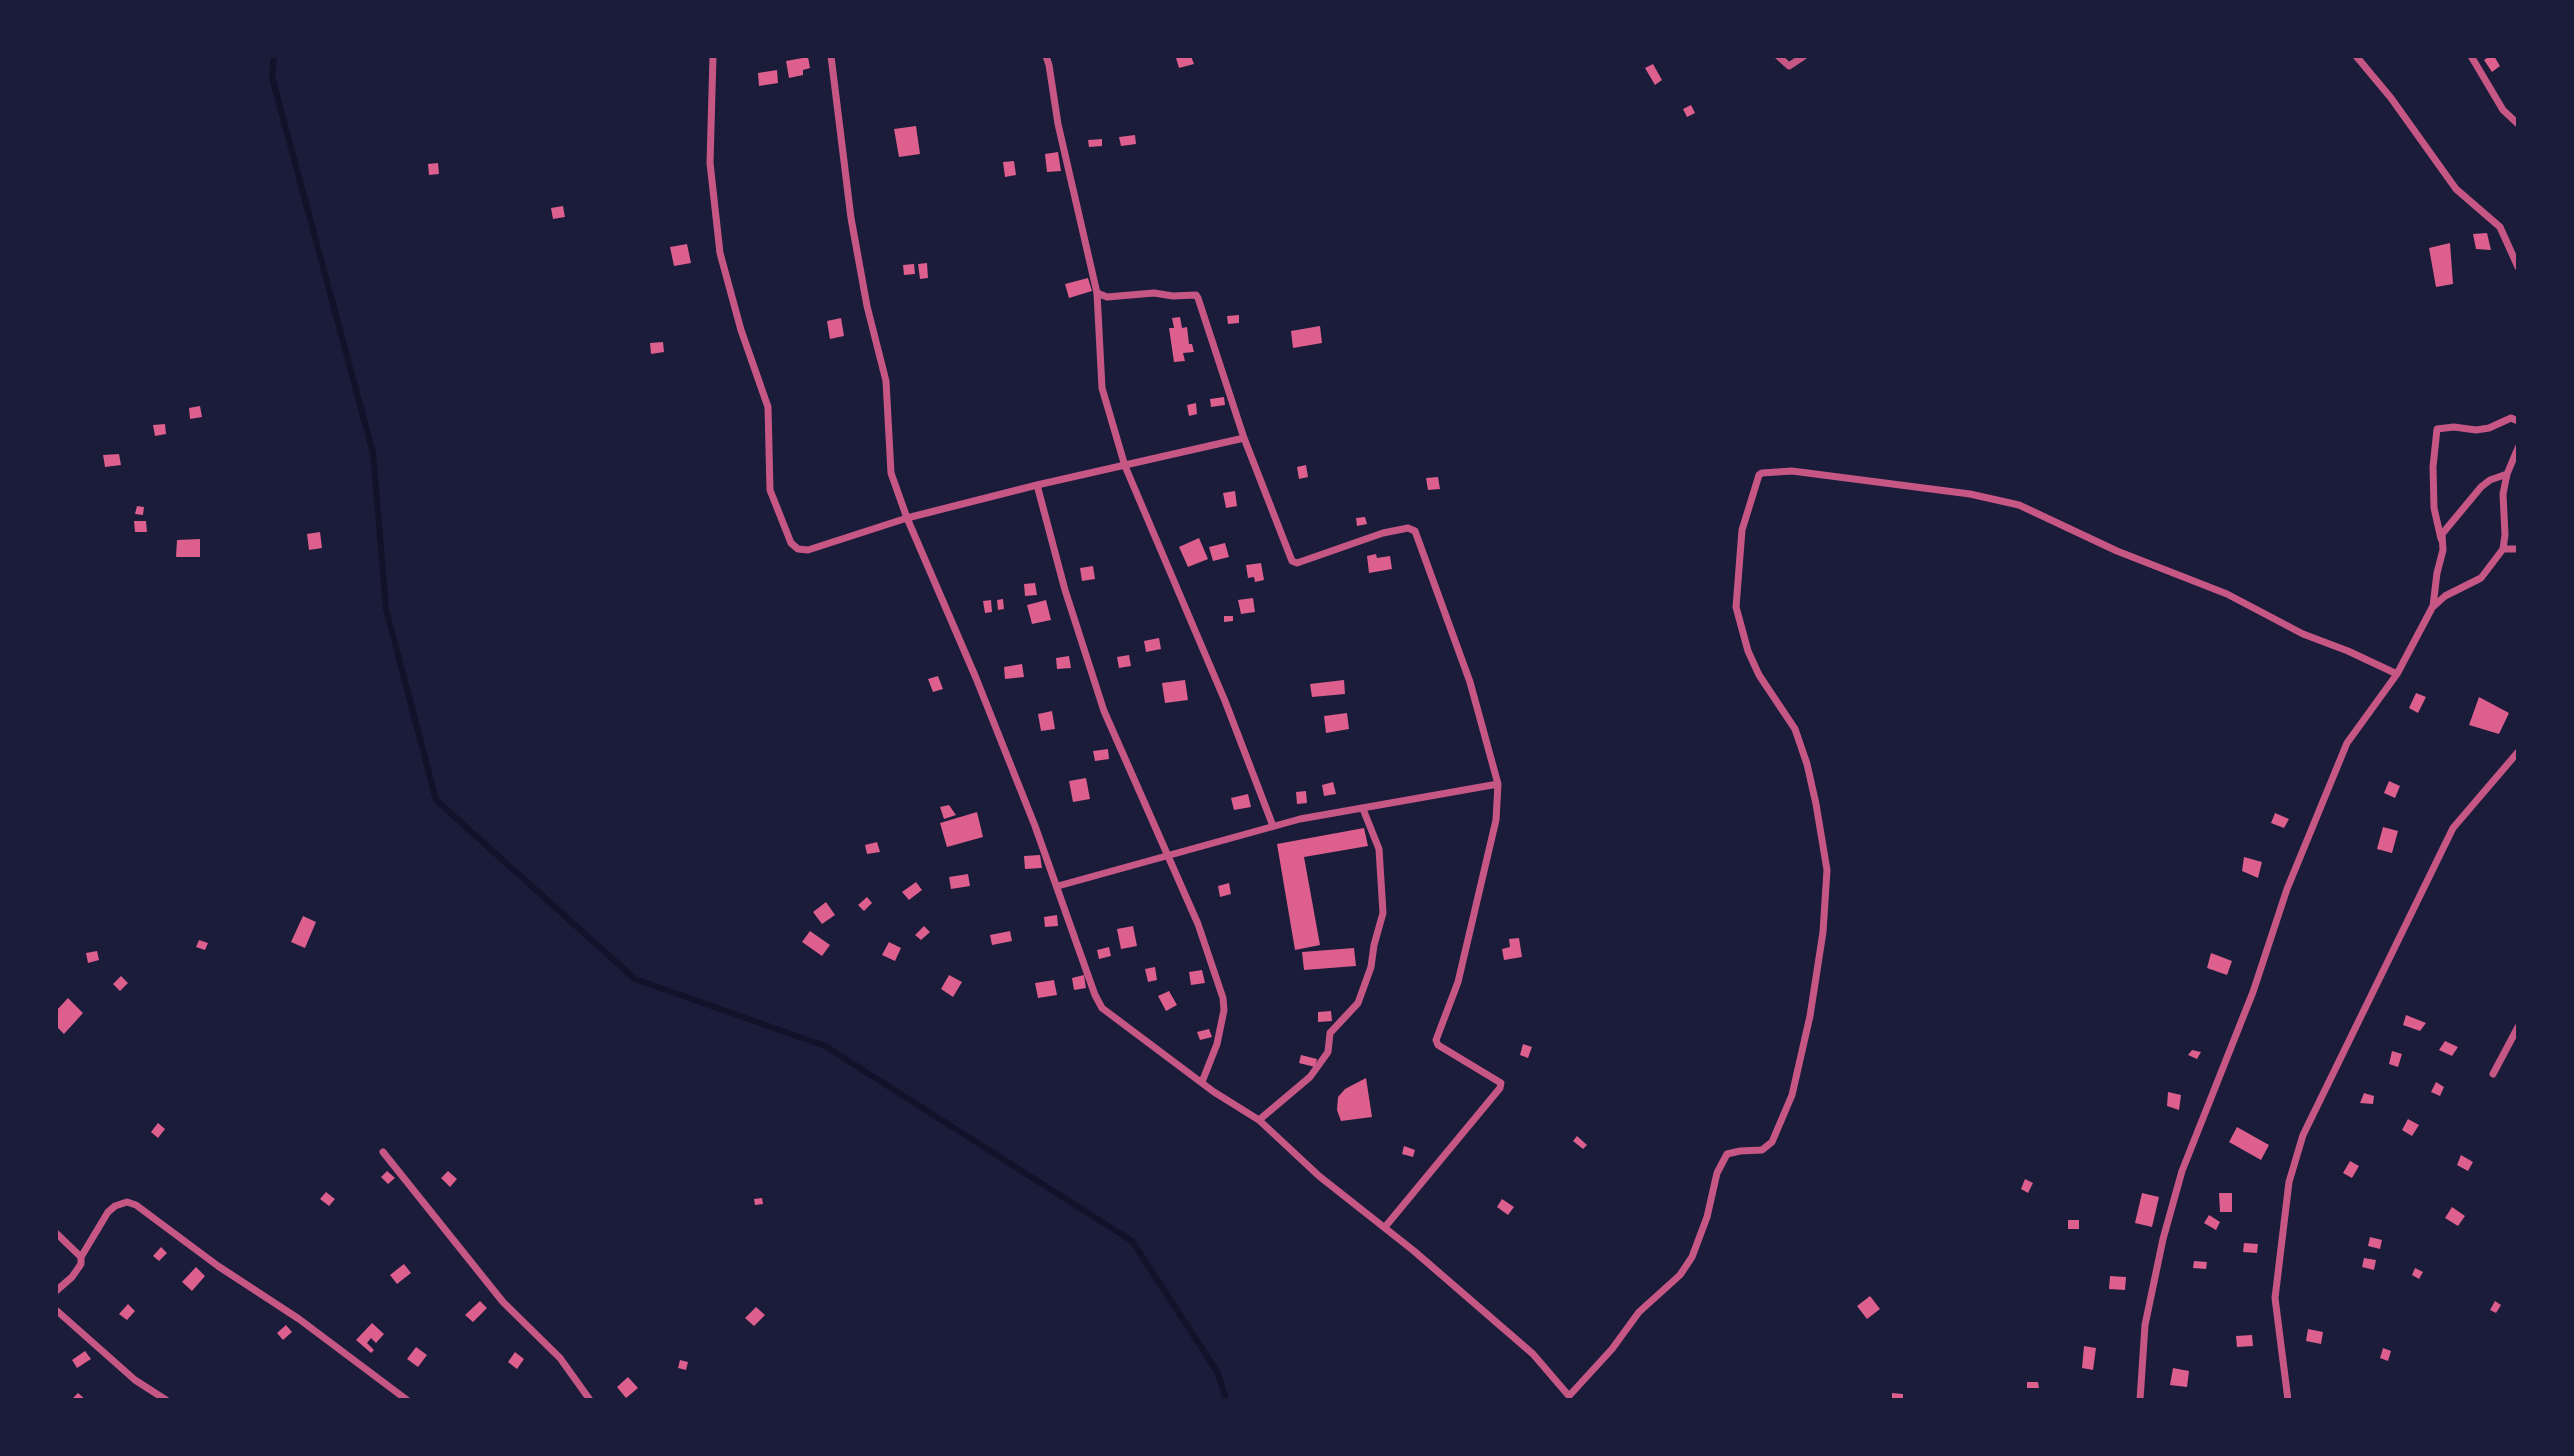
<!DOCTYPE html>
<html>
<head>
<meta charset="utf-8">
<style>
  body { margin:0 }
  #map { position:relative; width:2574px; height:1456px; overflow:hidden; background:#1b1b3a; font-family:"Source Serif 4",serif }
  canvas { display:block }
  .frame { position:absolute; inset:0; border:58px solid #1b1b3a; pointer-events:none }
</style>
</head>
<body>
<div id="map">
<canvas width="2574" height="1456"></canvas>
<div class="frame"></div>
</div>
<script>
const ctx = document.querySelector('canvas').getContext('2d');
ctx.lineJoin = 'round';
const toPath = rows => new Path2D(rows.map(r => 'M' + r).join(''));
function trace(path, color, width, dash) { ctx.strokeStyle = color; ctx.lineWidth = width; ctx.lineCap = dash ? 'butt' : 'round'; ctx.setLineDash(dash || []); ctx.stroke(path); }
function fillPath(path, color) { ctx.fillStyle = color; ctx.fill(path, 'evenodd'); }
trace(toPath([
  [274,56,272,77,373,453,386,609,436,800,635,979,825,1046,1132,1241,1218,1373,1226,1400]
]), '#12122b', 6);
fillPath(toPath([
  [1182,56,1191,56,1194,64,1179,68,1176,58],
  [2490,56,2494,56,2500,66,2492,72,2484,60],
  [808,57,810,68,803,70,803,75,789,78,786,61],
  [1653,64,1662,80,1655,85,1645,68],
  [777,70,778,83,759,86,758,73],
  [1691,105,1695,113,1687,117,1683,109],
  [916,126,920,154,899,157,894,129],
  [1135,135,1136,144,1121,146,1119,137],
  [1102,139,1102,146,1089,147,1088,140],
  [1058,152,1061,171,1047,172,1045,154],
  [1014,161,1016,175,1005,177,1003,162],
  [438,163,439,174,429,175,428,164],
  [563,206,565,217,553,219,551,208],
  [2487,233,2491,250,2476,249,2473,234],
  [2450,243,2453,284,2436,287,2429,248],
  [687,244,691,263,674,266,670,247],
  [927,263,928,278,920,279,918,264],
  [914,264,915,274,904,275,903,265],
  [1088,278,1092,291,1069,298,1065,284],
  [1239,315,1239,323,1228,324,1227,316],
  [1180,317,1182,328,1187,327,1189,344,1192,344,1194,352,1183,353,1185,361,1174,362,1169,328,1174,328,1172,318],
  [841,318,844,336,830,339,827,321],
  [1320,326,1322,343,1293,348,1291,331],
  [663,342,664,352,651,354,650,343],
  [1224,397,1225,405,1211,407,1210,399],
  [1196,403,1197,414,1189,416,1187,405],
  [200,406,202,417,190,419,189,408],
  [165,424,166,434,155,436,153,425],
  [119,454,121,465,105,467,103,455],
  [1306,465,1308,477,1299,479,1297,467],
  [1438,477,1440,489,1428,490,1426,478],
  [1235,491,1237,506,1226,508,1223,493],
  [137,506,144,507,143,515,135,514],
  [1365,517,1367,524,1357,526,1356,518],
  [134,521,146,521,147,532,135,532],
  [320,532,322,548,309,550,307,534],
  [1199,538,1208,559,1188,567,1179,547],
  [200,539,200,557,176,557,177,540],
  [1225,543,1229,557,1213,561,1209,547],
  [1376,554,1377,558,1390,556,1392,569,1369,573,1367,556],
  [1261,563,1264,580,1255,582,1254,577,1248,578,1246,565],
  [1093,566,1095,579,1082,581,1080,568],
  [1035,583,1037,595,1025,596,1024,584],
  [1253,598,1255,612,1241,614,1238,600],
  [1003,599,1004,609,998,610,997,600],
  [991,600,992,612,985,613,983,601],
  [1046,600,1051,620,1032,624,1027,605],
  [1224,616,1233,616,1233,621,1224,622],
  [1159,638,1161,649,1146,652,1144,641],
  [1129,655,1131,666,1119,668,1117,657],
  [1069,656,1071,668,1057,669,1056,658],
  [1022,664,1024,677,1005,679,1004,667],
  [938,676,943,689,933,692,928,679],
  [1185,680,1188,700,1165,703,1162,683],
  [1344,680,1345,694,1312,697,1310,684],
  [2416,693,2426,697,2418,713,2409,708],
  [2479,697,2509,713,2499,734,2469,725],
  [1052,711,1055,729,1041,731,1038,714],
  [1347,713,1349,729,1326,733,1324,716],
  [1108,749,1109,759,1095,761,1093,751],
  [1086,778,1090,799,1073,802,1069,781],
  [2389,781,2400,786,2395,798,2384,793],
  [1333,782,1336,794,1324,796,1322,785],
  [1306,791,1307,803,1297,804,1296,792],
  [1248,794,1251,807,1234,810,1231,798],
  [949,805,956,815,944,819,940,807],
  [977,812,983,837,947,847,940,823],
  [2275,813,2289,819,2284,828,2271,823],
  [2383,827,2398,831,2392,853,2377,849],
  [1364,828,1368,846,1304,857,1320,945,1295,950,1277,844],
  [877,842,880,852,867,854,865,845],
  [1040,855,1042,868,1025,869,1024,856],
  [2244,857,2262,862,2258,878,2242,871],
  [968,874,970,886,951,889,949,877],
  [916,882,922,890,909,900,902,892],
  [1229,883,1231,894,1220,897,1218,886],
  [867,897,872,903,864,911,858,905],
  [826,902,835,915,822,924,813,912],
  [1057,915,1058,926,1045,927,1044,917],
  [303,916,316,922,305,948,291,942],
  [924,926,930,932,921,940,915,935],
  [1133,926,1137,946,1121,949,1117,929],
  [810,931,830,945,822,956,802,942],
  [1010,931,1012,941,992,945,990,935],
  [1519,938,1522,957,1504,960,1502,949,1510,947,1509,939],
  [199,940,208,943,205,950,196,947],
  [889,942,901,948,895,961,882,955],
  [1109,947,1111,956,1099,959,1097,950],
  [1354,948,1356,966,1304,970,1302,952],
  [97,951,99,960,88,963,86,953],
  [2211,953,2232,961,2227,975,2207,968],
  [1155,967,1157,980,1148,982,1145,969],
  [1202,970,1205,983,1191,985,1189,972],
  [949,975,962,982,953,997,941,989],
  [1084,975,1086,988,1074,990,1072,978],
  [121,976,128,983,120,991,113,984],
  [1054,980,1057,995,1038,998,1035,983],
  [1169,991,1177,1005,1166,1011,1158,996],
  [68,998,83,1013,64,1034,56,1026,56,1011],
  [1331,1011,1332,1021,1318,1022,1318,1012],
  [2406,1015,2426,1023,2420,1031,2403,1025],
  [1209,1029,1212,1037,1200,1040,1197,1032],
  [2445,1041,2458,1047,2452,1056,2439,1050],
  [1523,1044,1532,1047,1528,1058,1520,1055],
  [2192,1050,2201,1052,2197,1059,2188,1055],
  [2392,1051,2402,1054,2398,1067,2389,1064],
  [1301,1055,1317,1059,1315,1067,1299,1063],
  [1366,1078,1372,1117,1341,1121,1337,1110,1338,1097,1345,1089],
  [2436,1082,2444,1087,2440,1096,2431,1092],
  [2168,1092,2181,1095,2179,1110,2167,1106],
  [2364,1093,2374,1096,2373,1104,2360,1103],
  [2408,1119,2419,1125,2412,1136,2402,1130],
  [158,1123,165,1129,158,1138,151,1132],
  [2237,1127,2269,1145,2261,1160,2229,1142],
  [1577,1136,1587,1145,1583,1149,1573,1141],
  [1404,1146,1415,1150,1413,1157,1402,1154],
  [2461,1155,2473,1162,2468,1171,2457,1165],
  [2350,1161,2359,1166,2352,1178,2343,1173],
  [387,1171,395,1178,388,1184,381,1177],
  [448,1171,457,1179,450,1187,441,1178],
  [2025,1179,2033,1183,2028,1193,2021,1189],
  [326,1192,335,1199,329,1206,320,1199],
  [2142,1193,2159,1197,2152,1227,2135,1223],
  [2219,1193,2232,1193,2232,1212,2220,1212],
  [762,1198,763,1204,755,1205,754,1199],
  [1502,1199,1514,1207,1508,1215,1497,1207],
  [2452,1207,2465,1216,2458,1226,2445,1218],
  [2209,1215,2220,1222,2216,1230,2204,1223],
  [2068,1220,2079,1220,2079,1229,2068,1229],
  [2370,1237,2382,1240,2380,1249,2368,1246],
  [2244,1243,2258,1244,2257,1253,2243,1252],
  [161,1247,167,1253,159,1261,153,1256],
  [2364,1258,2376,1260,2374,1270,2362,1267],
  [2194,1261,2207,1262,2206,1269,2193,1268],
  [404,1264,411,1273,397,1284,390,1275],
  [196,1267,205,1276,192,1291,182,1282],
  [2415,1268,2423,1272,2419,1279,2412,1275],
  [2110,1276,2126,1277,2125,1290,2109,1289],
  [1870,1296,1880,1309,1867,1319,1857,1306],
  [480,1301,487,1308,473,1322,465,1315],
  [2495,1301,2501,1305,2496,1313,2490,1310],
  [128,1304,135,1311,127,1320,119,1314],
  [756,1307,765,1315,754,1326,745,1318],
  [372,1323,384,1334,376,1343,371,1338,367,1343,374,1350,371,1353,356,1340],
  [286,1325,292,1332,283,1340,277,1333],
  [2308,1329,2323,1332,2321,1344,2306,1341],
  [2252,1335,2253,1346,2237,1347,2236,1336],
  [2084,1346,2096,1348,2093,1370,2082,1368],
  [416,1347,427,1355,418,1367,407,1359],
  [2383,1348,2391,1351,2388,1361,2380,1358],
  [85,1351,91,1359,77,1368,72,1360],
  [515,1352,524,1359,517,1369,508,1362],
  [680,1360,688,1362,686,1370,678,1368],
  [2173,1368,2189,1371,2187,1387,2170,1385],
  [628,1377,638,1388,626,1398,617,1387],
  [2027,1382,2038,1382,2039,1388,2027,1388],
  [78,1393,86,1400,71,1400],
  [1892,1393,1903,1394,1903,1400,1892,1399]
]), '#dd5f8e');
trace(toPath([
  [713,56,710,163,720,253,741,330,768,407,770,490,791,543,798,549,808,550,907,518,1037,485,1244,438],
  [831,56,851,218,867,306,886,381,891,473,907,518,976,678,1035,826,1095,995,1102,1008,1214,1092,1259,1120,1319,1176,1414,1251,1533,1354,1569,1396,1612,1349,1639,1312,1680,1275,1692,1257,1707,1217,1717,1173,1727,1154,1740,1151,1762,1150,1772,1142,1792,1095,1810,1016,1823,932,1827,870,1816,804,1807,764,1795,729,1759,675,1748,651,1736,607,1742,530,1759,475,1762,473,1792,471,1970,494,2019,505,2117,551,2227,594,2303,634,2348,651,2397,674],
  [1046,56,1049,65,1058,124,1097,293,1102,388,1125,466,1225,701,1273,826],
  [1778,56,1789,66,1804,56],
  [2356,56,2391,98,2456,189,2500,227,2518,267],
  [2471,56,2503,110,2518,124],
  [1097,293,1107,297,1154,293,1173,296,1196,295,1198,298,1244,438,1292,561,1297,563,1383,533,1408,528,1415,531,1470,682,1498,784,1496,820,1458,982,1436,1040,1438,1045,1501,1083,1500,1088,1385,1227],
  [1037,485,1065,590,1104,711,1198,924,1223,998,1224,1010,1217,1044,1202,1082],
  [2441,539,2434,508,2433,467,2437,429,2454,427,2476,430,2489,428,2511,418,2518,421],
  [2503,549,2518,549],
  [2434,606,2445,596,2481,578,2503,549,2505,535,2503,494,2507,474,2518,448],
  [1058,886,1300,819,1498,784],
  [2493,1074,2518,1027],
  [1259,1120,1310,1077,1328,1052,1330,1033,1358,1003,1371,967,1374,945,1383,913,1379,849,1363,809],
  [383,1152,503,1302,560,1358,590,1400],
  [56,1233,81,1257],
  [56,1291,72,1277,81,1264,81,1257,108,1212,115,1206,127,1202,136,1205,218,1266,299,1319,407,1400],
  [56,1310,135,1380,166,1400],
  [2140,1400,2145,1325,2163,1239,2182,1171,2253,992,2287,889,2347,743,2397,674,2433,606,2437,573,2443,550,2442,534,2481,487,2490,480,2507,474],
  [2288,1400,2275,1298,2289,1182,2303,1135,2453,828,2518,752]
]), '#c65784', 7);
</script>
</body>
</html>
